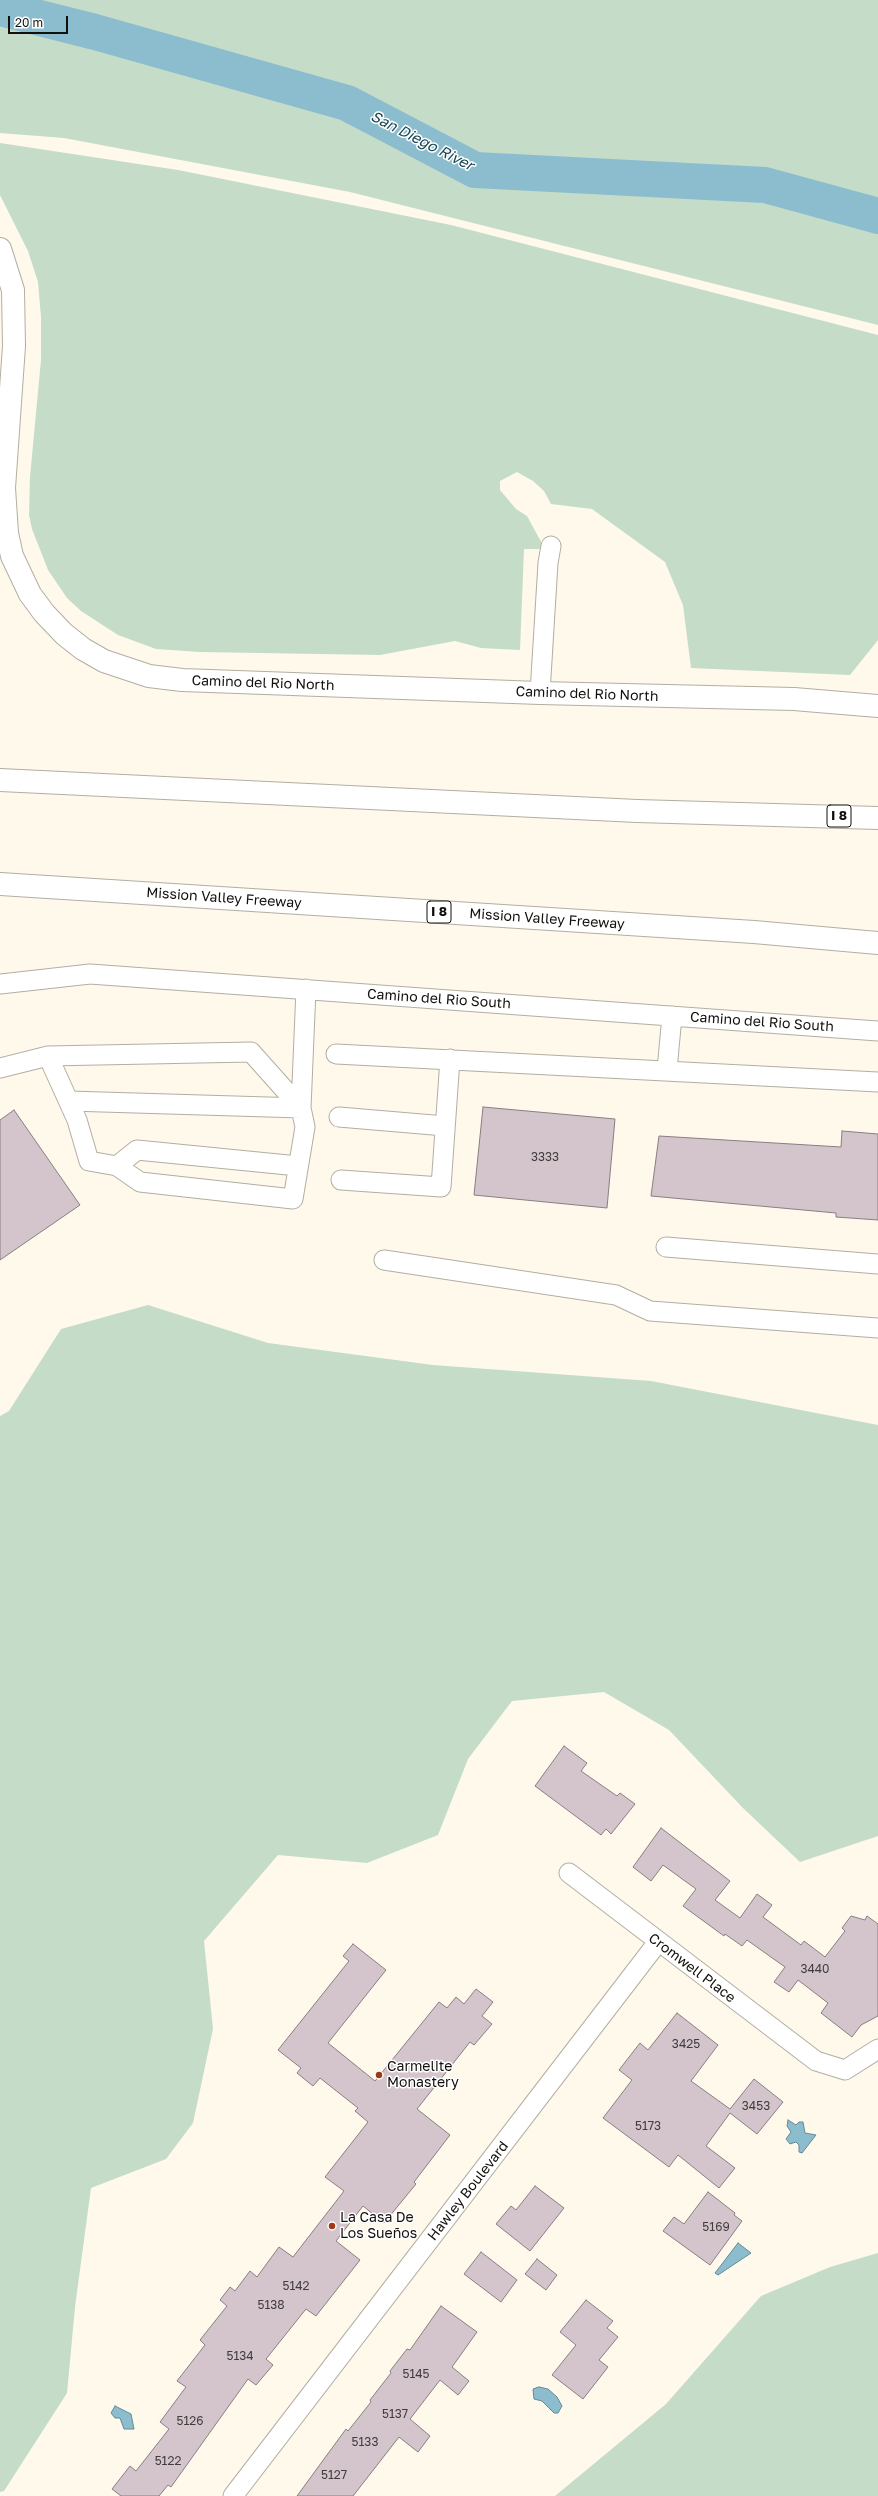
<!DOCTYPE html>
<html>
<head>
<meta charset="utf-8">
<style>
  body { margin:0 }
  #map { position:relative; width:878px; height:2496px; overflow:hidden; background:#fef9eb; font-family:"Golos Text",sans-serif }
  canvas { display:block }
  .scale { position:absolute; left:8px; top:16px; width:60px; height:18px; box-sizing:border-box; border:2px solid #12100c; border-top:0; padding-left:5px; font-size:12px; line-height:14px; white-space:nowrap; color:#12100c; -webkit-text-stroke:3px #fff; paint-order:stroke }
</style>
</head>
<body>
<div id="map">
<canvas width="878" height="2496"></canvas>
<div class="scale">20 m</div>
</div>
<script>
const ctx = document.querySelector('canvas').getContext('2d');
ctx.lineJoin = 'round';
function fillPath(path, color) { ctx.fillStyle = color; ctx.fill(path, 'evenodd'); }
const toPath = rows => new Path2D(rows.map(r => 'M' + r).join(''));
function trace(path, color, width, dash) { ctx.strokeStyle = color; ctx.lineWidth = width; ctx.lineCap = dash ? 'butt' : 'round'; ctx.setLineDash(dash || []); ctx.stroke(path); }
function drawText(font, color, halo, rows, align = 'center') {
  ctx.font = font + ' "Golos Text",sans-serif'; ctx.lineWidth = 3; ctx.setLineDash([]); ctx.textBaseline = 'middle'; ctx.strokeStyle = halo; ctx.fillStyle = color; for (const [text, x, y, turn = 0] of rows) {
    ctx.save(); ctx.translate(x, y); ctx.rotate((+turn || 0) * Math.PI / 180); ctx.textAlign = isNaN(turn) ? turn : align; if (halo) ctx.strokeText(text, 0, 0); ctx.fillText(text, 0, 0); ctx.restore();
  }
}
fillPath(toPath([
  [0,0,878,0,878,325,350,192,64,138,0,133],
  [0,143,178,170,451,225,878,335,878,640,850,675,691,668,683,605,665,562,592,509,551,504,544,491,533,481,517,472,500,481,500,490,516,509,527,516,545,549,524,549,520,650,481,648,455,641,380,655,200,652,156,649,118,635,81,611,67,598,48,570,32,529,29,515,30,477,41,360,41,317,38,282,28,251,0,195],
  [148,1305,268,1343,433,1365,651,1381,878,1425,878,1836,800,1862,743,1808,669,1730,604,1692,512,1701,468,1759,438,1835,367,1863,278,1855,204,1941,213,2029,193,2123,166,2159,91,2188,75,2307,67,2393,4,2491,0,2492,0,1416,9,1411,61,1329],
  [878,2253,878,2496,555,2496,666,2404,761,2296,830,2267]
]), '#c5dcc9');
const water = toPath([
  [788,2120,796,2125,799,2122,803,2122,805,2133,816,2135,802,2153,799,2152,799,2145,796,2142,790,2144,786,2139,791,2132,787,2126,788,2120],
  [738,2243,751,2253,718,2275,715,2273,738,2243],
  [539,2387,548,2389,557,2397,562,2406,558,2413,554,2413,542,2401,534,2399,533,2389,539,2387],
  [115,2406,131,2414,134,2429,124,2429,120,2418,115,2418,111,2413,115,2406]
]);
fillPath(water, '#8bbdce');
trace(water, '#678994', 1);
trace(toPath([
  [0,8,95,32,347,103,475,170,765,185,878,216]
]), '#8bbdce', 36);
const building = toPath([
  [483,1107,615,1119,607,1208,474,1195,483,1107],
  [14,1110,80,1205,0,1260,0,1120,14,1110],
  [842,1131,878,1134,878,1220,836,1217,836,1213,651,1196,659,1136,841,1147,842,1131],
  [564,1746,587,1763,581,1771,617,1796,620,1793,635,1804,611,1834,606,1829,601,1835,535,1786,564,1746],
  [661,1828,730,1881,715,1900,740,1918,757,1894,772,1905,763,1917,801,1945,804,1941,825,1957,845,1931,842,1928,851,1916,865,1920,867,1916,878,1924,878,2016,861,2025,852,2037,821,2013,828,2003,798,1980,789,1992,774,1982,785,1967,747,1940,742,1946,725,1934,724,1936,683,1906,696,1889,663,1865,651,1881,633,1867,661,1828],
  [353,1944,386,1970,328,2043,375,2081,439,2002,447,2008,456,1997,464,2004,476,1989,493,2002,482,2016,492,2024,474,2045,470,2042,417,2109,450,2135,414,2182,416,2184,384,2223,363,2206,336,2241,360,2260,316,2316,306,2309,266,2359,273,2365,256,2385,248,2379,171,2487,168,2485,159,2496,121,2496,112,2489,130,2466,136,2471,169,2429,160,2422,186,2387,177,2381,205,2345,200,2340,227,2306,220,2300,230,2287,235,2291,250,2271,257,2277,279,2247,293,2257,344,2191,325,2177,368,2122,355,2111,358,2108,320,2078,313,2086,297,2073,301,2068,278,2050,349,1961,343,1956,353,1944],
  [677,2013,718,2045,691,2081,730,2109,754,2079,783,2102,757,2134,730,2113,706,2146,735,2168,719,2188,678,2155,669,2167,603,2118,632,2080,619,2070,640,2043,648,2050,677,2013],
  [535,2186,564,2208,530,2251,496,2224,511,2206,516,2210,535,2186],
  [708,2192,735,2213,734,2215,742,2221,710,2265,663,2231,674,2217,684,2224,708,2192],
  [481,2252,517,2280,501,2302,464,2274,481,2252],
  [537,2259,557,2275,546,2290,525,2274,537,2259],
  [586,2300,613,2321,607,2328,618,2337,599,2360,608,2367,583,2399,552,2375,576,2345,560,2332,586,2300],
  [441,2306,477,2332,452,2367,469,2381,458,2395,440,2380,410,2419,430,2436,418,2452,399,2437,353,2496,297,2496,346,2429,348,2431,371,2402,370,2400,391,2373,390,2371,407,2349,410,2350,441,2306]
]);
fillPath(building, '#d3c5cb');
trace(building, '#8b7d83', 1);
const minor = toPath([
  [540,693,548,563,551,546],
  [0,984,90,974,878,1031],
  [336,1054,878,1082],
  [0,1068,48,1056,251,1052,301,1108,305,1127,293,1199,140,1182,117,1166,89,1161,77,1120,48,1056],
  [667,1070,672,1016],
  [69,1101,301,1108,306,989],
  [339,1117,445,1126],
  [117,1166,137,1150,298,1166],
  [341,1180,441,1187,450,1059],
  [666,1247,878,1264],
  [384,1260,616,1295,650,1311,878,1328],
  [569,1873,816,2061,845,2070,878,2049],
  [233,2496,658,1942]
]);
const major = toPath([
  [0,249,13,290,14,346,4,488,7,533,12,556,30,594,44,613,64,634,83,649,104,661,149,676,182,680,540,693,794,699,878,706]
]);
const highway = toPath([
  [0,780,637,811,878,818],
  [0,884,754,932,878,943]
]);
trace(minor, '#b3aea2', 21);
trace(major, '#b3aea2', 24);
trace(highway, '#b3aea2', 24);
trace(minor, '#fff', 19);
trace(major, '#fff', 22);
trace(highway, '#fff', 22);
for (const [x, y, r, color] of [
  [379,2075,4,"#a03918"],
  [332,2226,4,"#a03918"]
]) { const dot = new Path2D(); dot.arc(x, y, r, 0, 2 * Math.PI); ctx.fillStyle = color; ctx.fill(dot); trace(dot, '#fff', 1.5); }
drawText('12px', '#423d3c', null, [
  ["3333",545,1157],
  ["3440",815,1969],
  ["3425",686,2044],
  ["3453",756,2106],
  ["5173",648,2126],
  ["5169",716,2227],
  ["5142",296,2286],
  ["5138",271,2305],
  ["5134",240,2356],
  ["5145",416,2374],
  ["5137",395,2414],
  ["5126",190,2421],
  ["5133",365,2442],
  ["5122",168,2461],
  ["5127",334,2475]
]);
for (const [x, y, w] of [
  [839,816,24],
  [439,912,24]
]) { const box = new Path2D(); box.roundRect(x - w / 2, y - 11, w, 22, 3); ctx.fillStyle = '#fff'; ctx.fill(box); trace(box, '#12100c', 1); }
drawText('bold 13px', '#12100c', null, [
  ["I 8",839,816],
  ["I 8",439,912]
]);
drawText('14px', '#12100c', '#fff', [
  ["Camino del Rio North",263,683,2],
  ["Camino del Rio North",587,694,2],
  ["Mission Valley Freeway",224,898,4],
  ["Mission Valley Freeway",547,919,4],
  ["Camino del Rio South",439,999,4],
  ["Camino del Rio South",762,1022,4],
  ["Cromwell Place",692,1968,37],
  ["Hawley Boulevard",468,2191,-52]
]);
drawText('14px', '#12100c', '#fff', [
  ["Carmelite",387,2067],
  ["Monastery",387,2083],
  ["La Casa De",340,2218],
  ["Los Sueños",340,2234]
], 'left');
drawText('italic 15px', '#1b4754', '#fff', [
  ["San Diego River",422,141,27]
]);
</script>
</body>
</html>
